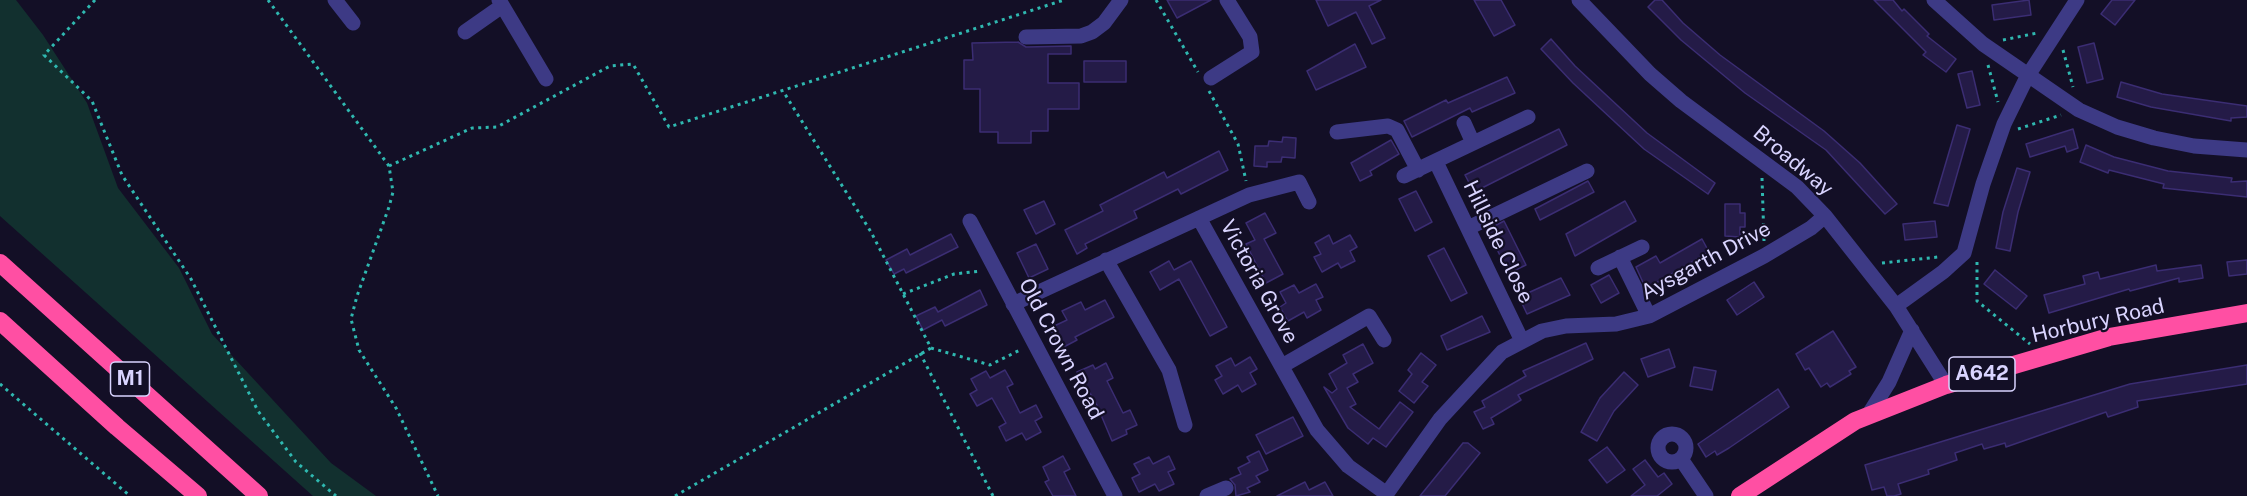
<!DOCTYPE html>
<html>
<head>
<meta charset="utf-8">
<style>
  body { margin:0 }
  canvas { display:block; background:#130f26 }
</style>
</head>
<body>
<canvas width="2247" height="496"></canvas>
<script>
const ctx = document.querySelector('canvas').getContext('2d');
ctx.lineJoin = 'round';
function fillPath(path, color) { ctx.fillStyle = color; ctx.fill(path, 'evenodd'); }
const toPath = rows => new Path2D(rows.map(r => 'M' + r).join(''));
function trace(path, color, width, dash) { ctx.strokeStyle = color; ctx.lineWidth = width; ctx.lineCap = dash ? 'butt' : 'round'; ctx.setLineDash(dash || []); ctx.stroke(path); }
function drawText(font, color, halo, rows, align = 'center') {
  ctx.font = font + ' "Public Sans",sans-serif'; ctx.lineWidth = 4.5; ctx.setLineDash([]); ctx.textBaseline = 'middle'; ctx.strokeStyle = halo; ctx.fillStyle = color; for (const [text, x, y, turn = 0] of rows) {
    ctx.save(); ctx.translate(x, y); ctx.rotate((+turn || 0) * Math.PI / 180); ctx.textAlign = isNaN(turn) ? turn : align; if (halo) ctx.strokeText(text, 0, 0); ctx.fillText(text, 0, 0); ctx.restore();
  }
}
fillPath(toPath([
  [0,0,16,0,43,35,87,103,118,188,179,268,212,334,331,463,376,496,313,496,0,216]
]), '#12302f');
const building = toPath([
  [1167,0,1211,0,1177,18,1167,0],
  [1316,0,1381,0,1369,6,1385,38,1372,44,1356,12,1328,26,1316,0],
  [1474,0,1501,0,1515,25,1494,36,1474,0],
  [1655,0,1662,0,1683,23,1720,55,1824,131,1860,163,1897,204,1885,214,1826,150,1745,93,1681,40,1648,7,1655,0],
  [1874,0,1893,0,1902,11,1904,9,1929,34,1927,36,1956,59,1946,72,1923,55,1926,52,1874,0],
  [2029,0,2031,15,1994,20,1992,5,2029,0],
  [2112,0,2135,0,2115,25,2101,14,2112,0],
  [1551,39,1575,66,1647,133,1715,183,1708,194,1644,149,1573,83,1541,49,1551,39],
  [1018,42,1026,47,1071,46,1071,54,1048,54,1048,83,1079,83,1079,109,1048,109,1048,131,1031,131,1031,143,998,143,998,132,980,132,980,89,964,89,964,60,973,60,972,43,1018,42],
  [2094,43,2103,79,2087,83,2078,47,2094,43],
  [1355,44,1366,67,1316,90,1307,71,1355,44],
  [1084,61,1126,61,1126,82,1084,82,1084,61],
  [1972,71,1980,105,1967,108,1958,74,1972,71],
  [1507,77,1515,93,1472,112,1470,108,1412,137,1404,121,1446,100,1448,103,1507,77],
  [2121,82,2162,94,2247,106,2247,117,2231,118,2231,121,2151,107,2117,97,2121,82],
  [1957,125,1970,129,1948,206,1934,203,1957,125],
  [1559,129,1567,145,1474,192,1465,175,1559,129],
  [2073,129,2078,148,2067,152,2065,146,2030,157,2026,144,2073,129],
  [1283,137,1296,138,1295,158,1282,157,1281,162,1267,162,1267,167,1254,166,1255,146,1268,146,1269,141,1282,142,1283,137],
  [1391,140,1399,154,1370,171,1372,175,1360,181,1351,163,1391,140],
  [2086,145,2114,157,2168,171,2232,178,2231,182,2247,181,2247,197,2163,188,2164,184,2109,170,2108,173,2080,162,2086,145],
  [1219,151,1228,170,1181,194,1178,189,1134,211,1137,218,1085,244,1087,248,1077,254,1065,230,1103,211,1100,205,1164,172,1167,178,1219,151],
  [2017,168,2030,172,2018,212,2010,251,1996,248,2003,212,2017,168],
  [1588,181,1594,192,1540,220,1535,209,1588,181],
  [1416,191,1432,222,1415,231,1399,199,1416,191],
  [1044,201,1055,224,1036,234,1024,210,1044,201],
  [1625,201,1636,221,1575,256,1566,234,1625,201],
  [1725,204,1740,204,1740,213,1745,213,1745,227,1740,227,1740,237,1725,236,1725,204],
  [1265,213,1276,233,1264,239,1283,274,1266,283,1246,244,1255,240,1246,223,1265,213],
  [1504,221,1526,265,1509,273,1487,230,1504,221],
  [1935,221,1937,237,1905,240,1903,224,1935,221],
  [951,234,958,247,906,273,904,269,894,274,886,260,907,249,910,255,951,234],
  [1329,235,1333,244,1350,235,1357,247,1350,251,1355,261,1341,268,1338,263,1322,272,1314,257,1321,254,1315,243,1329,235],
  [1702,239,1709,252,1646,289,1636,267,1656,256,1660,263,1702,239],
  [1036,244,1048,269,1029,278,1017,253,1036,244],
  [1444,248,1467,293,1451,301,1428,256,1444,248],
  [2247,260,2247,274,2229,276,2227,262,2247,260],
  [1169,261,1174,270,1191,261,1227,327,1210,336,1179,279,1160,290,1150,272,1169,261],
  [2156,265,2157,271,2201,265,2203,278,2179,282,2179,278,2130,291,2129,289,2049,313,2044,295,2085,284,2083,276,2098,272,2100,279,2156,265],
  [1995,270,2027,296,2016,309,1984,284,1995,270],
  [1609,275,1619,293,1601,303,1591,285,1609,275],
  [1561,278,1570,295,1527,314,1519,297,1561,278],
  [1754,282,1764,297,1737,315,1727,300,1754,282],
  [1316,284,1323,297,1316,300,1321,310,1307,318,1304,312,1288,321,1280,307,1286,303,1280,292,1294,285,1299,293,1316,284],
  [980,290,987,305,945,326,942,320,923,330,916,316,935,307,938,312,980,290],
  [1105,300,1114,317,1075,337,1077,340,1060,349,1050,328,1067,320,1062,311,1081,302,1085,310,1105,300],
  [1482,316,1490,332,1447,350,1441,336,1482,316],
  [1833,331,1856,367,1849,371,1851,374,1830,387,1827,383,1821,387,1809,368,1805,370,1796,354,1833,331],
  [1586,343,1593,359,1518,395,1521,400,1491,418,1494,424,1483,429,1474,412,1485,407,1482,401,1526,376,1523,371,1586,343],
  [1363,344,1373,363,1353,374,1358,382,1347,388,1356,404,1350,407,1379,429,1400,402,1413,412,1386,447,1373,438,1368,444,1348,428,1324,387,1332,393,1337,389,1329,374,1347,363,1343,355,1363,344],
  [1669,349,1675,367,1648,377,1641,359,1669,349],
  [1421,353,1436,365,1422,382,1428,386,1414,403,1399,391,1412,374,1408,370,1421,353],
  [1250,357,1257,369,1250,373,1256,384,1242,392,1238,385,1223,394,1215,380,1222,376,1216,366,1231,358,1235,366,1250,357],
  [1106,363,1113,378,1107,381,1123,413,1130,410,1137,425,1126,430,1127,434,1112,441,1096,403,1077,372,1093,365,1095,369,1106,363],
  [2247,365,2247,384,2137,401,2138,407,2108,417,2106,412,2006,447,2005,443,1984,449,1982,444,1955,453,1957,460,1928,470,1929,474,1898,484,1901,494,1894,496,1887,496,1884,487,1872,490,1865,465,2130,384,2247,365],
  [1694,367,1716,371,1712,390,1690,386,1694,367],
  [1005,370,1013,384,1007,387,1020,413,1036,405,1042,417,1035,421,1041,432,1026,440,1022,433,1006,441,999,427,1006,423,992,398,977,406,970,394,977,390,971,379,986,371,990,378,1005,370],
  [1624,372,1638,385,1614,411,1597,441,1581,432,1600,398,1624,372],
  [1778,389,1789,407,1729,448,1717,455,1715,451,1706,457,1698,444,1778,389],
  [1293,417,1303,436,1266,454,1256,435,1293,417],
  [1463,443,1468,443,1480,453,1445,496,1420,496,1463,443],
  [1607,447,1625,470,1607,483,1589,460,1607,447],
  [1259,451,1268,470,1256,476,1260,482,1247,488,1250,492,1236,496,1235,485,1230,479,1241,474,1238,468,1250,462,1247,457,1259,451],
  [1063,456,1070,469,1064,472,1076,496,1053,496,1045,482,1049,480,1043,467,1063,456],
  [1169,456,1175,469,1168,472,1174,484,1159,491,1155,484,1139,492,1132,478,1140,474,1134,464,1149,457,1153,464,1169,456],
  [1645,460,1658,477,1664,473,1672,484,1657,496,1631,496,1645,485,1633,469,1645,460],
  [1305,482,1309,490,1325,482,1333,496,1277,496,1305,482]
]);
fillPath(building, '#241b47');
trace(building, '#3b2d73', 1.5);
trace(toPath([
  [95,0,44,55,92,101,122,175,191,279,258,411,296,462,336,496],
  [268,0,389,166,393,192,389,207,357,296,351,319,359,350,396,408,438,496],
  [1156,0,1198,72],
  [2003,40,2037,33],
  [2063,50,2073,87],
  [1988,65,1998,102],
  [1209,91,1238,144,1246,181],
  [2018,129,2061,115],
  [389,166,472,128,497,127,610,66,633,64,669,127,1064,0],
  [1762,178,1764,241],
  [1977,262,1977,301,2030,344],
  [1882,263,1938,257],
  [903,294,954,274,981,271],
  [931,348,990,365,1022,349],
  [920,353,993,496],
  [0,384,130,496],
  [675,496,931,348,871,232,783,91]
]), '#2fb8b0', 3, [3, 4.5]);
trace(toPath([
  [335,0,353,23],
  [499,0,546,79],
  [1579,0,1650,74,1681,101,1797,187,1825,216,1896,306,1946,385],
  [1934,0,1983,44,2079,110,2117,127,2154,138,2194,146,2247,150],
  [465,32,502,6],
  [1026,37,1081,36,1092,32,1104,23,1121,0],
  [1211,78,1252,52,1250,37,1227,0],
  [1464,123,1473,143],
  [1337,132,1388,126,1397,130,1418,170],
  [1436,162,1522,341],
  [1404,176,1528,117],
  [1199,218,1317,430,1348,466,1387,494],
  [970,221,1115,496],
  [1468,228,1587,171],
  [1620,257,1649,316],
  [1106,260,1169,370,1185,425],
  [1598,268,1642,247],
  [1013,304,1249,195,1299,182,1309,202],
  [1896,306,1943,272,1964,253,1983,184,2004,124,2027,77,2077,0],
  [1282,366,1369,316,1384,340],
  [1869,414,1889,382,1912,330],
  '1658 448a14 14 0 1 1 28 0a14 14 0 1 1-28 0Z',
  [1681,459,1706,496],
  [1207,496,1226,488],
  [1385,496,1440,419,1502,352,1542,331,1566,326,1616,324,1649,316,1764,256,1811,228,1825,216]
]), '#3d3a85', 15);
trace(toPath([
  [0,263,259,496],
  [0,321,117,427,198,496],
  [1740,496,1855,421,1946,385,2109,337,2247,313]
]), '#ff4fa3', 18);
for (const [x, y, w] of [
  [1982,374,66],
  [130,379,39]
]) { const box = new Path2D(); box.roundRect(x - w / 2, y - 17, w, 34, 4.5); ctx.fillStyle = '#130f26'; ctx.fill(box); trace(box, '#d9d4ff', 1.5); }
drawText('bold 20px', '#d9d4ff', null, [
  ["A642",1982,374],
  ["M1",130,379]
]);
drawText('21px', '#d9d4ff', '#130f26', [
  ["Broadway",1793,161,40],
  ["Hillside Close",1498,242,64],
  ["Aysgarth Drive",1706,261,-28],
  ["Victoria Grove",1259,282,61],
  ["Horbury Road",2098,321,-13],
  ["Old Crown Road",1061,349,62]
]);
</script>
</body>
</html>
